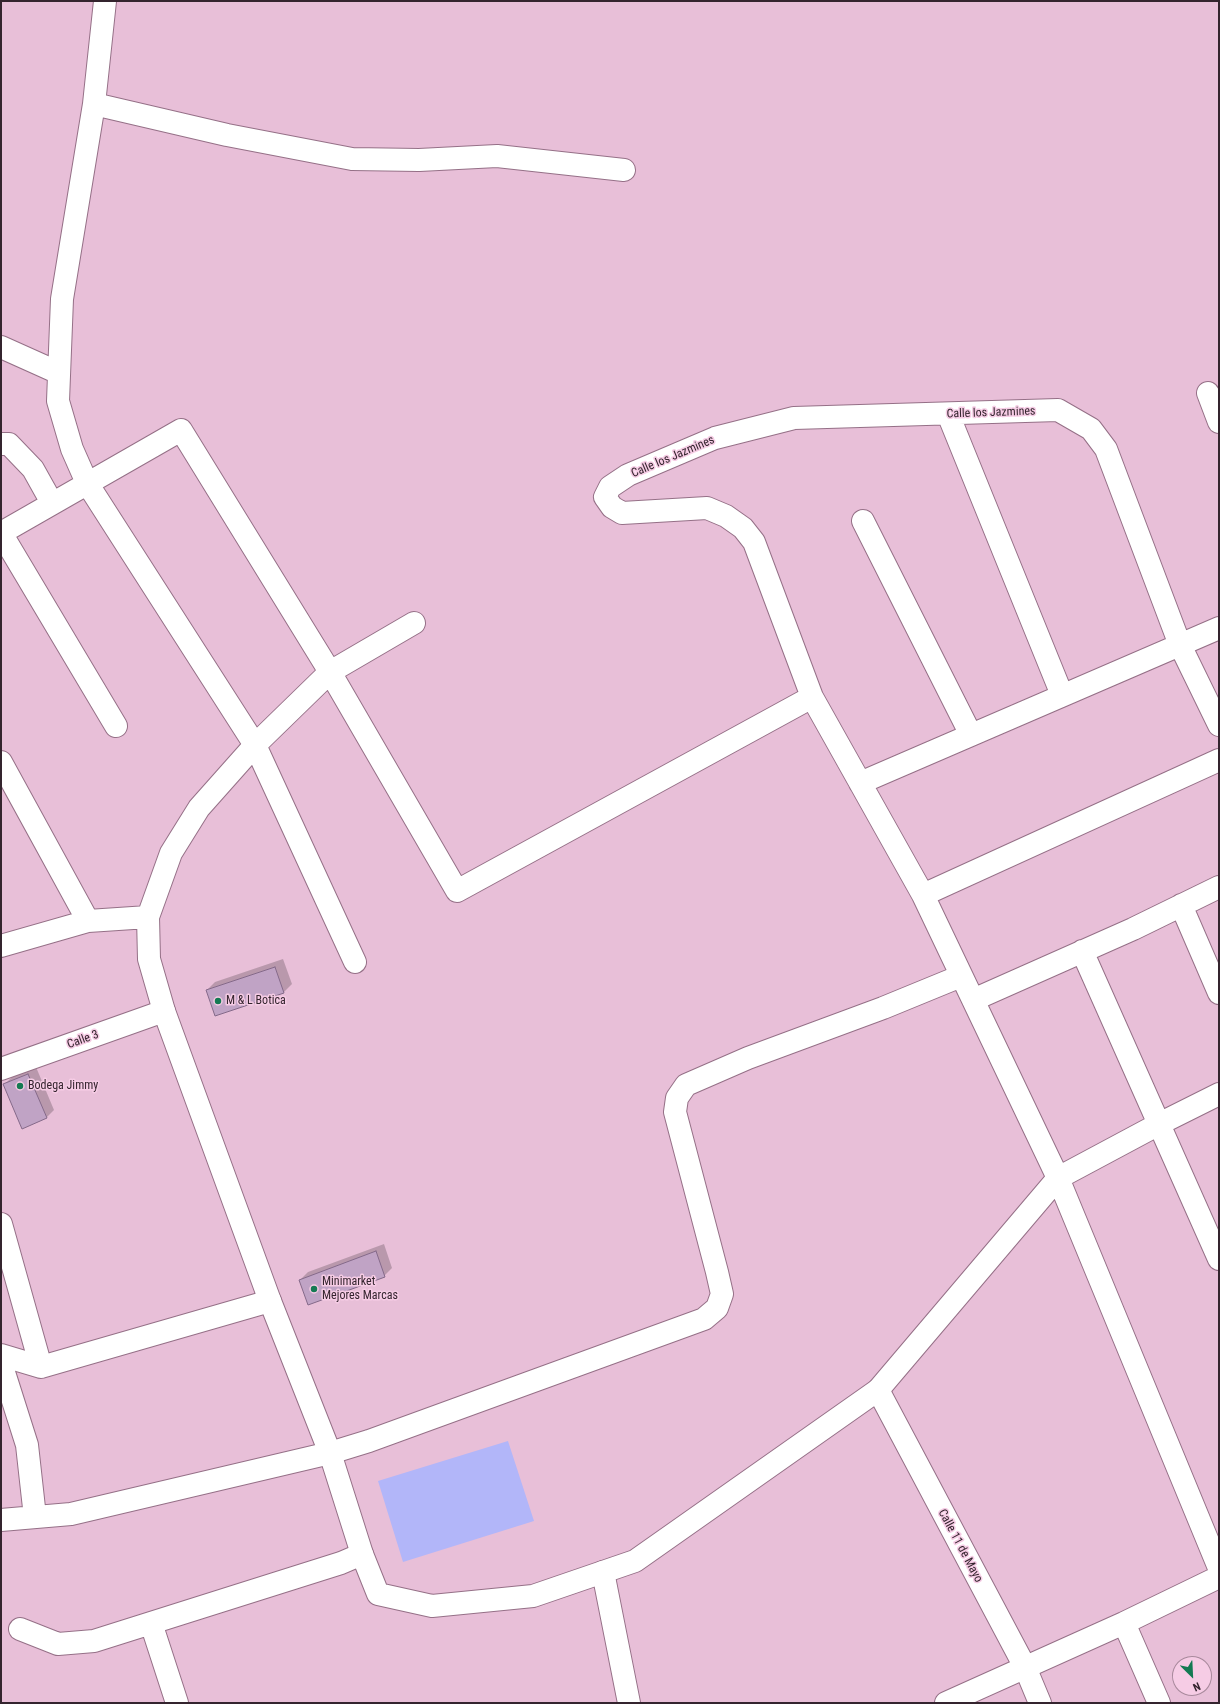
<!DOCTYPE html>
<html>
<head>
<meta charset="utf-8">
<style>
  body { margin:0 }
  #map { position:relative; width:1220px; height:1704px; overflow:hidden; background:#e8bfd8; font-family:"Roboto Condensed",sans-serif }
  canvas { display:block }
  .frame { position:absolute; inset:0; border:2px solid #34242e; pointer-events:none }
  .north { position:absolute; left:1172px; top:1656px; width:40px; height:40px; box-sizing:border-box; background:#f6cce5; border:1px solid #a8899c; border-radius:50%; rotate:156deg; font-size:11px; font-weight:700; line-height:16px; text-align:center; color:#34242e }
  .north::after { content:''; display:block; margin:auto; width:14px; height:18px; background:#147a53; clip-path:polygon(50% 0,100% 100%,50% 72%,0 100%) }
</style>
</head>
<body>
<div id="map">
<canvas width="1220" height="1704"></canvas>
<div class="frame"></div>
<div class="north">N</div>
</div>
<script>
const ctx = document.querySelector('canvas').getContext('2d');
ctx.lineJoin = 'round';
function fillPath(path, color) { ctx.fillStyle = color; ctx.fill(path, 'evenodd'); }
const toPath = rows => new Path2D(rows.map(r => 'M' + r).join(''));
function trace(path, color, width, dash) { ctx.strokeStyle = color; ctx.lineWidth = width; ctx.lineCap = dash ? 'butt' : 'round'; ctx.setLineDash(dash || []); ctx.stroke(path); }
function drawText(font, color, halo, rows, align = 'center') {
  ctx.font = font + ' "Roboto Condensed",sans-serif'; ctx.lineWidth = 3; ctx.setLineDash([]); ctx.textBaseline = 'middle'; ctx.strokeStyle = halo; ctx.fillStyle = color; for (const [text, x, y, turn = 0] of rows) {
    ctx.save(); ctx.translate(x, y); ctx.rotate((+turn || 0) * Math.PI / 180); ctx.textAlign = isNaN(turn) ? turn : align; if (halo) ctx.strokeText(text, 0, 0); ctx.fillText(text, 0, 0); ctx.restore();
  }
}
fillPath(toPath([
  [508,1441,534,1521,403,1562,378,1481]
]), '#b2b6f9');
fillPath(toPath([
  [283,959,292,984,284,992,215,1015,207,990,215,982],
  [36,1067,54,1110,46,1118,4,1085,12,1077],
  [384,1244,392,1268,384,1276,300,1280,308,1272]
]), '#0003');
const building = toPath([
  [275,967,284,993,215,1016,206,990,275,967],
  [28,1074,47,1118,22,1129,3,1084,28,1074],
  [376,1251,385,1277,308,1305,299,1280,376,1251]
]);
fillPath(building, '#c0a3c5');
trace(building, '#846989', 1);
const minor = toPath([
  [105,1,94,104,62,299,58,401,72,449,87,483,255,745,355,962],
  [94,104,227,135,352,159,419,160,497,156,624,170],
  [1,347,59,373],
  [1208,393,1219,422],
  [948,414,1062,695],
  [1,444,9,444,33,469,52,503],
  [863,521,971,735],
  [1,533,181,430,330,672,457,891,812,697],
  [1,533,116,726],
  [1219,725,1180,645,1106,449,1091,429,1058,410,794,418,715,438,628,475,610,487,605,497,612,507,622,513,707,508,726,516,743,528,754,542,812,697,923,895,1058,1178,1219,1568],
  [1,762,88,921],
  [860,783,1219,628],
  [923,895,1219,760],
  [1181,905,1219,993],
  [1,946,88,921,148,917],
  [1082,951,1219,1259],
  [973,1000,1133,929,1219,887],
  [164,1011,149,959,148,917,171,853,199,808,255,745,330,672,414,623],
  [1,1224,41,1367,270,1301],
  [1,1355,41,1367],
  [1,1363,27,1445,35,1517],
  [878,1390,1058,1178,1159,1124,1219,1094],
  [1,1520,71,1514,330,1453,369,1441,704,1319,717,1308,722,1294,717,1272,675,1112,677,1098,686,1085,748,1058,883,1008,961,976],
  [603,1572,629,1703],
  [151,1623,177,1703],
  [1124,1623,1159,1703],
  [20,1629,58,1644,94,1641,341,1563,362,1554],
  [946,1703,1124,1623,1219,1577]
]);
const tertiary = toPath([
  [1,1069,164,1011,270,1301,330,1453,362,1554,378,1594,432,1606,533,1596,635,1561,878,1390,1025,1667,1040,1703]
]);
trace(minor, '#957087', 24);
trace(tertiary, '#957087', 24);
trace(minor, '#fff', 22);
trace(tertiary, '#fff', 22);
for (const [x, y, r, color] of [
  [218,1001,4,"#147a53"],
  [20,1086,4,"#147a53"],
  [314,1289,4,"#147a53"]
]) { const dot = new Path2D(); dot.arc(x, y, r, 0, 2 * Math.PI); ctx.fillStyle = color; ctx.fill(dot); trace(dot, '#f6cce5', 1.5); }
drawText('12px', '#34242e', '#f6cce5', [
  ["Calle los Jazmines",991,413,-2],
  ["Calle los Jazmines",673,457,-23],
  ["Calle 3",83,1040,-20],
  ["Calle 11 de Mayo",960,1546,62]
]);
drawText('12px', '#34242e', '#f6cce5', [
  ["M & L Botica",226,1001],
  ["Bodega Jimmy",28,1086],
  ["Minimarket",322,1282],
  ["Mejores Marcas",322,1296]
], 'left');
</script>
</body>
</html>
